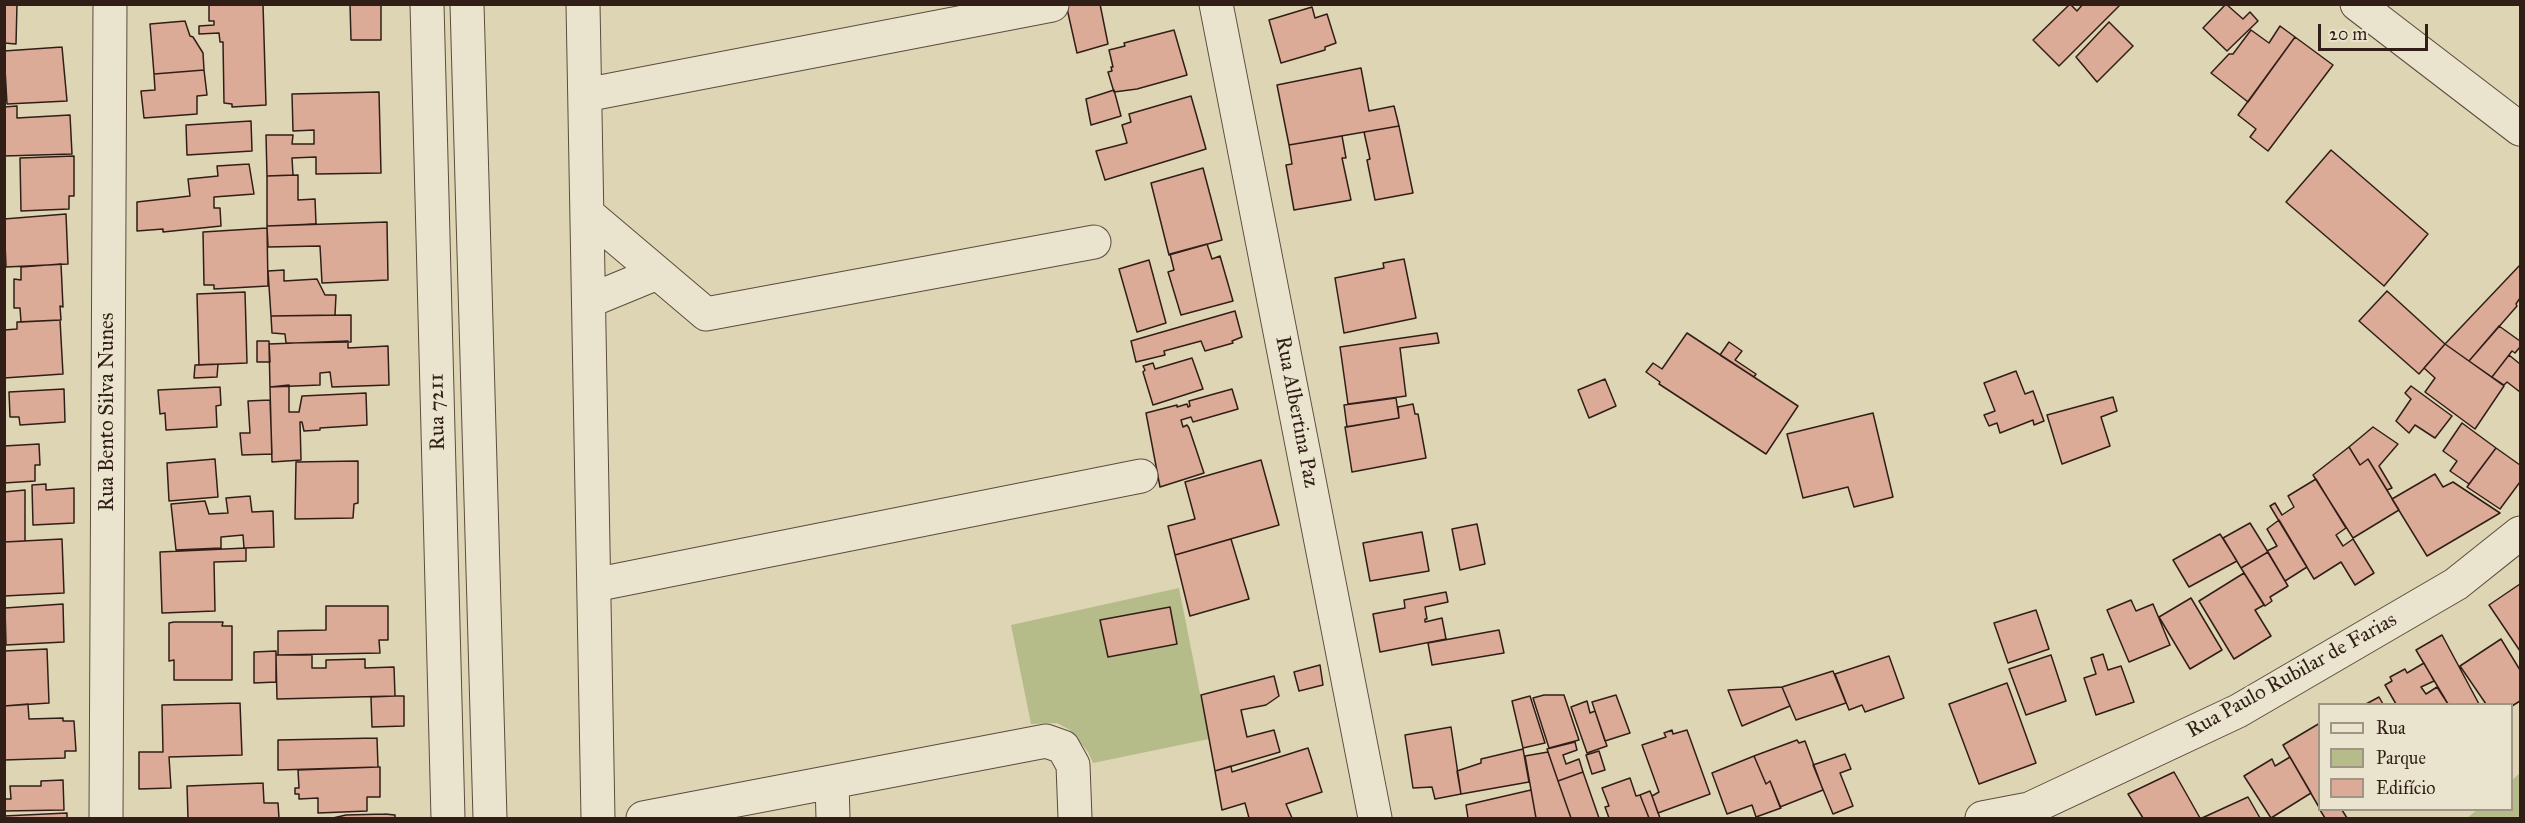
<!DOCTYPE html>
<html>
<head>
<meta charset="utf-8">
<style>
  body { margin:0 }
  #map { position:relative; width:2525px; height:823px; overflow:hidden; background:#ded5b4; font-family:"IM FELL Great Primer",serif }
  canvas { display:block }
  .frame { position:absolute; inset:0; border:6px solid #311e16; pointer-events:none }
  .legend { position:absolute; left:2318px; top:703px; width:195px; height:108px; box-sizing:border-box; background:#eae4ce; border:2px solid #a09584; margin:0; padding:8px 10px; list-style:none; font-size:18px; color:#311e16 }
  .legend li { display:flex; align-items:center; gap:12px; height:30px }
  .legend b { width:30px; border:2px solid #a09584 }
  .scale { position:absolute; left:2318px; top:24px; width:110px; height:27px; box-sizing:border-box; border:3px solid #311e16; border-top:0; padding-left:8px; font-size:18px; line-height:21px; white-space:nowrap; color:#311e16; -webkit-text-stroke:4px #eae4ce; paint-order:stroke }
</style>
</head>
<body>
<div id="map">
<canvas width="2525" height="823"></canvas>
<div class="frame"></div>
<ul class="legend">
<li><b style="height:8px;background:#eae4ce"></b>Rua</li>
<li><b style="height:16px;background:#b6bc89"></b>Parque</li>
<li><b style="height:16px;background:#dcab98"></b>Edifício</li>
</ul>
<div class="scale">20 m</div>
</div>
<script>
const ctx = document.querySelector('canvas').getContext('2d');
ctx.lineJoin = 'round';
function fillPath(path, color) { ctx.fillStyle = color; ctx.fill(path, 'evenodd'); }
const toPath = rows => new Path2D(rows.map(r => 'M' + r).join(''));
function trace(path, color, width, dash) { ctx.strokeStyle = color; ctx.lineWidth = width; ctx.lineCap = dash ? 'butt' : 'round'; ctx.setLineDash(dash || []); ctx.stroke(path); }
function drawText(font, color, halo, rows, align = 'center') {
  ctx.font = font + ' "IM FELL Great Primer",serif'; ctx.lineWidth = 6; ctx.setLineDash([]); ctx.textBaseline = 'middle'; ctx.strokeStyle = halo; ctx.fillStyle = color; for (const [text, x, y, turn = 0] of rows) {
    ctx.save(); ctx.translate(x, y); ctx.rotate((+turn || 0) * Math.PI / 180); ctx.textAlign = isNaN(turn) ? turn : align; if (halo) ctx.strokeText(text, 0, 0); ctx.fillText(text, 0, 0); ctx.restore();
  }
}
fillPath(toPath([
  [1179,588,1209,739,1093,763,1088,752,1070,730,1057,723,1031,724,1011,625],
  [2520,773,2520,818,2467,818,2477,810,2512,810,2512,780]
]), '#b6bc89');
const building = toPath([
  [4,4,17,4,16,44,4,43,4,4],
  [209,4,263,4,266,105,232,107,232,104,224,103,223,42,220,42,219,33,199,34,199,26,214,25,214,21,209,21,209,4],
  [350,4,381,4,381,40,351,40,350,4],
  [1066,4,1100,4,1108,44,1077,53,1066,4],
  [2070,4,2077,11,2083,4,2120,5,2059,66,2033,40,2070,4],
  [2226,4,2243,19,2250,12,2258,21,2227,51,2203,28,2226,4],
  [1312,7,1315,18,1327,14,1336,43,1325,47,1325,50,1281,63,1269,20,1312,7],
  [185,21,190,36,193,37,203,53,204,70,154,74,150,24,185,21],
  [2109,22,2133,46,2097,82,2076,57,2109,22],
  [2280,26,2295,37,2248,102,2211,73,2229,54,2233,54,2251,30,2269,43,2280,26],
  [1174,30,1187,75,1137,89,1114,92,1108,72,1112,71,1111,67,1113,67,1109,50,1125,46,1124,43,1174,30],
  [2295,37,2333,65,2268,151,2250,137,2256,129,2238,115,2295,37],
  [62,47,67,101,7,104,4,51,62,47],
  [1361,68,1369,111,1394,106,1399,126,1289,145,1277,85,1361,68],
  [204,70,207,95,197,96,197,114,144,118,141,91,155,90,154,74,204,70],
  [1114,90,1121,116,1091,125,1086,99,1114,90],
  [379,92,381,173,316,174,316,157,292,158,293,175,267,176,266,135,293,135,292,144,314,144,314,130,293,131,292,94,379,92],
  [1191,96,1206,149,1105,180,1096,151,1127,143,1122,125,1131,122,1129,114,1191,96],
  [17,106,17,118,70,115,72,154,4,156,4,107,17,106],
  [251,121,252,151,187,155,186,125,251,121],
  [1399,126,1413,193,1375,200,1367,160,1370,159,1364,132,1399,126],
  [1342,136,1346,158,1342,158,1351,200,1294,210,1286,165,1292,164,1289,145,1342,136],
  [2331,150,2428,234,2384,286,2286,202,2331,150],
  [74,156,74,196,69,196,69,209,21,211,20,158,74,156],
  [249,164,254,194,214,197,214,208,220,208,221,226,163,232,163,229,137,231,137,202,190,196,188,179,218,176,217,166,249,164],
  [1203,168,1222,240,1169,255,1151,183,1203,168],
  [298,175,298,200,315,199,316,224,267,226,267,176,298,175],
  [66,214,68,264,6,267,4,219,66,214],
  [387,222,388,280,322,283,320,246,268,247,267,226,387,222],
  [267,228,268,286,214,289,214,285,204,285,203,232,267,228],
  [1207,244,1212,259,1220,256,1233,301,1181,315,1168,272,1174,270,1170,254,1207,244],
  [1404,259,1416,318,1344,333,1335,278,1384,268,1383,263,1404,259],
  [1149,260,1166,323,1137,332,1119,269,1149,260],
  [61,264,63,307,60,306,61,320,21,322,20,308,14,308,14,279,21,280,21,267,61,264],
  [2520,265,2520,298,2516,304,2517,306,2469,361,2445,344,2520,265],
  [284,270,284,281,317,279,325,295,336,295,335,315,271,316,268,271,284,270],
  [2387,291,2445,344,2419,374,2359,321,2387,291],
  [245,292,247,363,199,365,197,294,245,292],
  [1235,311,1242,337,1232,341,1233,343,1205,351,1201,341,1164,351,1165,355,1136,362,1131,341,1235,311],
  [351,315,351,342,286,343,285,334,272,333,271,316,351,315],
  [60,320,63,374,4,378,4,330,17,329,17,322,60,320],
  [2499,326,2520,341,2520,347,2515,353,2512,351,2492,377,2469,361,2499,326],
  [1437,333,1439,343,1400,348,1406,396,1348,404,1340,347,1437,333],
  [1687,333,1798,406,1766,454,1659,384,1660,382,1646,372,1653,363,1662,369,1687,333],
  [257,341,269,341,270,362,257,362,257,341],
  [348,341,348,348,388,346,389,385,332,387,330,372,320,373,320,385,270,387,269,344,348,341],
  [1729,342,1742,351,1735,360,1756,374,1754,377,1720,355,1729,342],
  [2445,344,2504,386,2475,429,2425,392,2435,378,2424,368,2445,344],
  [2509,355,2520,364,2520,392,2507,382,2504,385,2492,377,2509,355],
  [1192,358,1203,389,1153,405,1143,372,1145,370,1143,366,1153,363,1155,369,1192,358],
  [218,364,217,377,194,378,195,365,218,364],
  [2016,371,2025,394,2033,391,2044,421,2034,425,2033,420,2000,433,1997,423,1989,426,1984,415,1995,411,1984,383,2016,371],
  [1605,379,1616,406,1589,418,1578,390,1605,379],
  [289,385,289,412,299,412,302,396,366,393,367,425,320,428,320,430,304,431,302,422,300,422,301,460,272,462,270,387,289,385],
  [2411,386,2452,416,2435,438,2415,425,2409,433,2396,421,2411,399,2405,393,2411,386],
  [220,387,221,405,216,406,217,427,166,430,165,413,160,414,158,390,220,387],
  [64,389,65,422,20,425,19,417,10,417,9,392,64,389],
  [1232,389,1238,409,1193,422,1191,417,1181,420,1183,427,1187,425,1189,428,1204,473,1160,487,1146,413,1177,405,1177,407,1187,404,1188,407,1190,406,1189,401,1232,389],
  [2113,397,2117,411,2101,417,2110,446,2062,464,2047,415,2113,397],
  [1396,398,1399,418,1347,427,1344,405,1396,398],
  [270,400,272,454,242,455,240,433,250,433,248,401,270,400],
  [1413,404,1415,414,1418,414,1426,458,1352,472,1345,427,1399,418,1398,407,1413,404],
  [1873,413,1893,497,1854,507,1848,487,1803,498,1787,434,1873,413],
  [2462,423,2496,448,2469,484,2450,471,2457,461,2443,451,2462,423],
  [2373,427,2398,444,2379,466,2392,488,2387,490,2368,459,2360,465,2349,447,2373,427],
  [39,444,40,465,35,465,35,481,4,483,4,446,39,444],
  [2349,447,2360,465,2368,459,2399,510,2353,538,2313,475,2349,447],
  [2496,448,2520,465,2520,482,2500,509,2467,487,2496,448],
  [215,459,218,497,169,501,167,463,215,459],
  [1261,460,1279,525,1175,555,1168,526,1195,519,1185,482,1261,460],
  [358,461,358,503,354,504,353,518,295,519,296,462,358,461],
  [2435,474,2443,487,2453,482,2500,513,2427,556,2392,499,2435,474],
  [2316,479,2346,528,2336,535,2343,546,2353,539,2374,573,2355,585,2341,562,2314,579,2270,506,2275,503,2282,515,2294,507,2288,496,2316,479],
  [46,484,46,490,74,488,74,523,33,525,32,485,46,484],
  [25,490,25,541,4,542,4,492,25,490],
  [250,496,252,512,273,511,274,547,244,548,243,535,221,537,221,548,176,550,171,504,205,501,209,514,228,513,226,498,250,496],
  [2279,520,2307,567,2285,581,2267,551,2277,546,2267,529,2279,520],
  [2250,523,2268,552,2241,568,2223,538,2250,523],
  [1477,524,1485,564,1460,570,1452,529,1477,524],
  [1422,532,1429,571,1370,581,1363,543,1422,532],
  [2220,534,2237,561,2189,587,2173,560,2220,534],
  [62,539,64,593,4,596,4,542,62,539],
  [1231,539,1249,599,1190,616,1175,555,1231,539],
  [246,548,246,561,214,562,215,611,162,613,160,552,246,548],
  [2268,552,2288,586,2270,597,2272,601,2265,606,2241,568,2268,552],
  [2244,573,2264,605,2255,610,2271,636,2234,659,2199,601,2244,573],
  [2520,584,2520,651,2489,605,2520,584],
  [1446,592,1448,602,1425,607,1427,619,1425,619,1425,622,1442,618,1446,639,1380,652,1373,614,1405,608,1404,600,1446,592],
  [2191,598,2222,650,2190,669,2159,617,2191,598],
  [2131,600,2136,611,2153,604,2170,645,2129,662,2107,610,2131,600],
  [63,604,64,642,6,645,5,608,63,604],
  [326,606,388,606,388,640,379,640,380,653,278,655,278,631,326,630,326,606],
  [1170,607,1177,644,1108,657,1100,620,1170,607],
  [2036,610,2049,649,2008,663,1994,623,2036,610],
  [174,622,223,622,222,626,232,626,232,680,174,680,174,660,169,661,169,623,174,622],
  [1499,630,1504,653,1432,665,1428,643,1499,630],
  [2442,635,2479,704,2448,704,2416,650,2442,635],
  [2501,639,2520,670,2520,701,2512,706,2512,704,2486,704,2460,666,2501,639],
  [47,649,49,703,4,706,4,651,47,649],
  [276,651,276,682,254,683,254,652,276,651],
  [2103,654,2108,670,2121,666,2134,702,2096,715,2084,678,2096,674,2091,658,2103,654],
  [276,655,312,655,312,668,326,668,326,660,365,659,365,668,394,667,395,696,277,699,276,655],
  [2051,655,2066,701,2026,715,2009,669,2051,655],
  [1889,656,1904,698,1865,712,1862,705,1849,710,1835,674,1889,656],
  [2424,663,2434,681,2421,687,2426,694,2437,687,2448,704,2396,704,2385,685,2392,681,2390,677,2405,669,2407,673,2424,663],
  [1320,665,1323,685,1299,691,1294,672,1320,665],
  [1833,671,1846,703,1796,720,1782,687,1833,671],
  [1274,676,1279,696,1266,705,1241,710,1247,737,1274,730,1280,752,1215,771,1201,695,1274,676],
  [2007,683,2036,763,1979,784,1949,704,2007,683],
  [1782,687,1790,706,1742,726,1728,690,1782,687],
  [1544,695,1564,695,1579,740,1549,748,1533,698,1544,695],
  [1616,695,1630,733,1605,741,1592,702,1616,695],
  [395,696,404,696,404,726,372,727,371,697,395,696],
  [1530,696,1545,743,1523,748,1512,701,1530,696],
  [2379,697,2383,704,2366,704,2379,697],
  [1587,701,1590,713,1595,711,1607,746,1587,753,1571,707,1587,701],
  [240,703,242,755,169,757,171,788,139,789,139,752,163,752,162,705,240,703],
  [28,704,29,719,63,718,63,721,74,721,76,751,65,751,65,758,4,760,4,706,28,704],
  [2320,723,2320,809,2283,745,2320,723],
  [1451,727,1461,794,1435,799,1432,787,1413,788,1405,735,1451,727],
  [1672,730,1673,734,1687,730,1710,794,1658,813,1652,796,1659,792,1642,745,1666,737,1664,733,1672,730],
  [377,738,378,767,278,770,278,740,377,738],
  [1797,740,1799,743,1805,741,1823,790,1780,807,1770,781,1766,784,1754,756,1797,740],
  [1575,742,1577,750,1563,755,1566,764,1579,759,1583,772,1558,781,1547,749,1575,742],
  [1308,748,1322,792,1286,804,1292,818,1249,818,1245,803,1222,810,1215,771,1231,766,1232,772,1308,748],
  [1523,749,1529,782,1461,794,1457,771,1481,763,1481,759,1523,749],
  [1599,751,1605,770,1592,774,1586,755,1599,751],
  [1548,752,1558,781,1571,818,1536,818,1525,756,1548,752],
  [1845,754,1851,769,1840,773,1853,806,1833,814,1813,765,1845,754],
  [1754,756,1766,784,1770,781,1781,808,1756,817,1752,805,1727,814,1712,773,1754,756],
  [2290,757,2311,793,2271,818,2244,776,2272,759,2275,766,2290,757],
  [378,767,380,767,380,797,367,797,367,811,318,813,318,798,299,799,299,794,295,794,295,788,299,788,298,770,378,767],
  [1583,772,1599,818,1571,818,1558,781,1583,772],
  [2174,772,2200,818,2143,818,2128,794,2174,772],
  [1630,778,1636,796,1640,795,1649,818,1609,818,1605,807,1609,806,1602,788,1630,778],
  [63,780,64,810,4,811,4,799,11,799,10,786,41,786,41,781,63,780],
  [263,783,264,803,278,803,279,818,188,818,187,786,263,783],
  [1531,790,1536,818,1468,818,1466,805,1531,790],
  [1650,791,1652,796,1660,818,1649,818,1640,795,1650,791],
  [2248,797,2260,818,2202,818,2248,797],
  [2320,810,2342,810,2347,818,2325,818,2320,810],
  [67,813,67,818,4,818,4,816,67,813],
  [385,814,395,815,395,818,333,818,346,815,385,814]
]);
fillPath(building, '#dcab98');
trace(building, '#311e16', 1.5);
const street = toPath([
  [427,4,448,818],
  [467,4,490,818],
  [583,4,598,818],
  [1216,4,1375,818],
  [2357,4,2520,129],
  [585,95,1052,5],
  [588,214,706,314,1094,242],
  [589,301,657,273],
  [594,585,1141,476],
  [832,782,833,818],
  [106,818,110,4],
  [643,818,1046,741,1063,747,1073,765,1075,818],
  [1982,818,2029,809,2238,711,2456,584,2520,533]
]);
trace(street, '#5c4c3e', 35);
trace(street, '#eae4ce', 33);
drawText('21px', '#311e16', '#eae4ce', [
  ["Rua Bento Silva Nunes",108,412,-90],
  ["Rua 7211",438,412,-91],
  ["Rua Albertina Paz",1296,412,79],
  ["Rua Paulo Rubilar de Farias",2292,676,-29]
]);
</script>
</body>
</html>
